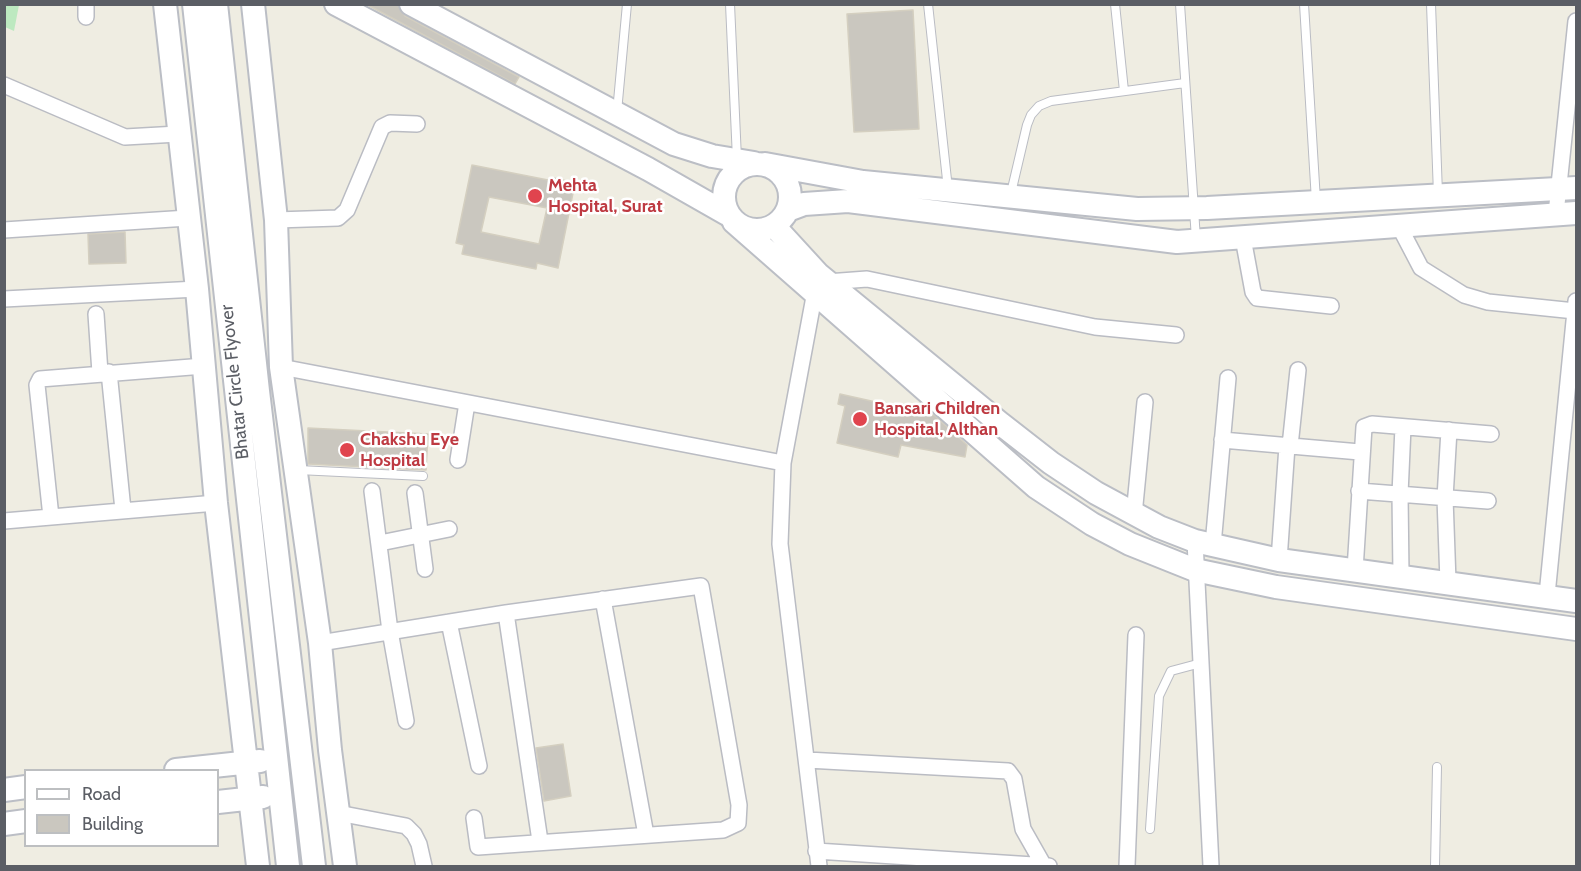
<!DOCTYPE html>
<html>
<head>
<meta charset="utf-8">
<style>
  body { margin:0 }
  #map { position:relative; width:1581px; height:871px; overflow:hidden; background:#efede2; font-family:Cabin,sans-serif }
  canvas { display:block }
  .frame { position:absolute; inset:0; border:6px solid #5b5e65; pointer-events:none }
  .legend { position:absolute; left:24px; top:769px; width:195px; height:78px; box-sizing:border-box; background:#fff; border:2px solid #bdbfc1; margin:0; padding:8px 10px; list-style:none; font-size:18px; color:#5b5e65 }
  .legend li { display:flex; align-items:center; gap:12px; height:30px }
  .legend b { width:30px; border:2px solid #bdbfc1 }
</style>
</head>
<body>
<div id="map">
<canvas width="1581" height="871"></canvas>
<div class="frame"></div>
<ul class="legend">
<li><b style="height:8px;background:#fff"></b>Road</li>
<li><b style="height:16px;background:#cac7bf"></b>Building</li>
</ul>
</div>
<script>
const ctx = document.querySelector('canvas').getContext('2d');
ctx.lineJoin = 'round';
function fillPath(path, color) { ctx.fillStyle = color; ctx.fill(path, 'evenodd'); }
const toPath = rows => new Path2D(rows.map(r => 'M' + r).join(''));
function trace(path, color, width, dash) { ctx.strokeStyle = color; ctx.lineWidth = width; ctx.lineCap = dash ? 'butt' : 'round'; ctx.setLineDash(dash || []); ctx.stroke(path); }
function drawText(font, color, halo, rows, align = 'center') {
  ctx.font = font + ' Cabin,sans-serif'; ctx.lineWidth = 5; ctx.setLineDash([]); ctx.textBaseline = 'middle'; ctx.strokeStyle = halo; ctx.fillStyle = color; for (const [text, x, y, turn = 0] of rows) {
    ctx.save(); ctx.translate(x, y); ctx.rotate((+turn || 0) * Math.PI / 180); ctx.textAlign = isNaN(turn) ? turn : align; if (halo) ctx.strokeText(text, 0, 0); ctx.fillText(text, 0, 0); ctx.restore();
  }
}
fillPath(toPath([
  [4,5,19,5,14,31,5,27]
]), '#bde9c0');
const building = toPath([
  [366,4,398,4,405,16,519,77,515,84,366,4],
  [913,10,919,129,854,132,847,14,913,10],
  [472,165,553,181,554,178,575,183,558,268,537,263,536,269,462,254,464,245,456,243,472,165],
  [489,197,547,208,539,244,481,232,489,197],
  [125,232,126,263,89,264,88,234,125,232],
  [840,394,934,415,967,445,965,457,901,445,898,457,837,443,845,406,838,404,840,394],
  [308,428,428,434,426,470,308,464,308,428],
  [563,744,571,796,544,801,536,748,563,744]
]);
fillPath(building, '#cac7bf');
trace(building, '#d4cfc0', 1.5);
const lane = toPath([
  [730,4,737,159],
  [928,4,948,189],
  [1115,4,1124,91],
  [1180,4,1196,239],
  [1304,4,1316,201],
  [1431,4,1438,194],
  [617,112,627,4],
  [1011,193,1027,125,1031,115,1039,106,1051,101,1185,83],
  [298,470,423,476],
  [1150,829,1159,696,1171,671,1201,663],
  [1435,866,1437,767]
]);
const street = toPath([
  [86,4,86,17],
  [4,85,125,137,178,134],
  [1556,214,1576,21],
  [276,220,338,218,347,210,382,127,390,123,417,124],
  [1399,226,1421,268,1464,295,1488,302,1575,311],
  [4,230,188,218],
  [1243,238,1253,292,1257,298,1331,306],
  [827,282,867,279,1095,327,1176,335],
  [816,286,783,463,780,544,819,866],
  [4,299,197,289],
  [96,314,100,373],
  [281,367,783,463],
  [109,372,123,510],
  [1222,440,1360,452],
  [1290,446,1298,370],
  [458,460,467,403],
  [372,491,390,631,406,721],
  [1359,491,1488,501],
  [415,493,425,569],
  [1134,515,1145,402],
  [51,517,37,385,40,379,204,366],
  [4,521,216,503],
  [1195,541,1211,866],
  [380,543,449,529],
  [1213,545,1228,378],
  [1279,560,1287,446],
  [1355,570,1364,427,1372,424,1491,434],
  [1401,575,1400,494,1403,427],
  [1448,582,1445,498,1449,430],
  [1547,595,1576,301],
  [603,599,646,835],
  [506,613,540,841],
  [449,622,479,766],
  [320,643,506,613,701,586,739,805,738,823,723,830,478,847,474,818],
  [807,760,1008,771,1014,779,1023,829,1044,866],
  [338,813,406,826,414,834,419,844,424,866],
  [816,851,1049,866],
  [1127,866,1136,635]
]);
const secondary = toPath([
  [165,4,197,289,216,503,258,866],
  [194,4,288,866],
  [216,4,258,391,314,866],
  [253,4,276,220,281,367,320,643,330,750,345,866],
  [336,4,648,169,727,214],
  [411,4,674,144,712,156,754,163],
  '724 197a33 33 0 1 1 66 0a33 33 0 1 1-66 0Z',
  [765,164,863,182,1137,209,1207,208,1576,188],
  [788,210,804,204,848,201,1177,242,1576,213],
  [734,222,1036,487,1092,524,1130,544,1195,570,1276,587,1576,629],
  [774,226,818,274,1001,424,1051,463,1096,493,1159,527,1195,541,1279,560,1576,601],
  [176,770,260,761],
  [4,790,26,787],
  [218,802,263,797],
  [4,824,26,821]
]);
trace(lane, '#babcc3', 10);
trace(street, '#babcc3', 18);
trace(secondary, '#bbbec5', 26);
trace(lane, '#fff', 8);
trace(street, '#fff', 15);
trace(secondary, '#fff', 22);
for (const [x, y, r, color] of [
  [535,196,8,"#e0444e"],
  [860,419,8,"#e0444e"],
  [347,450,8,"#e0444e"]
]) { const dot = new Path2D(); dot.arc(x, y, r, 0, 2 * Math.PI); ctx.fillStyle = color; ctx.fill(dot); trace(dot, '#fff', 2); }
drawText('bold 18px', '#be3a42', '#fff', [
  ["Mehta",548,186],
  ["Hospital, Surat",548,207],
  ["Bansari Children",874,409],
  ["Hospital, Althan",874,430],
  ["Chakshu Eye",360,440],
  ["Hospital",360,461]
], 'left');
drawText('18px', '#5b5e65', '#fff', [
  ["Bhatar Circle Flyover",235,382,-96]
]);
</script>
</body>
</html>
